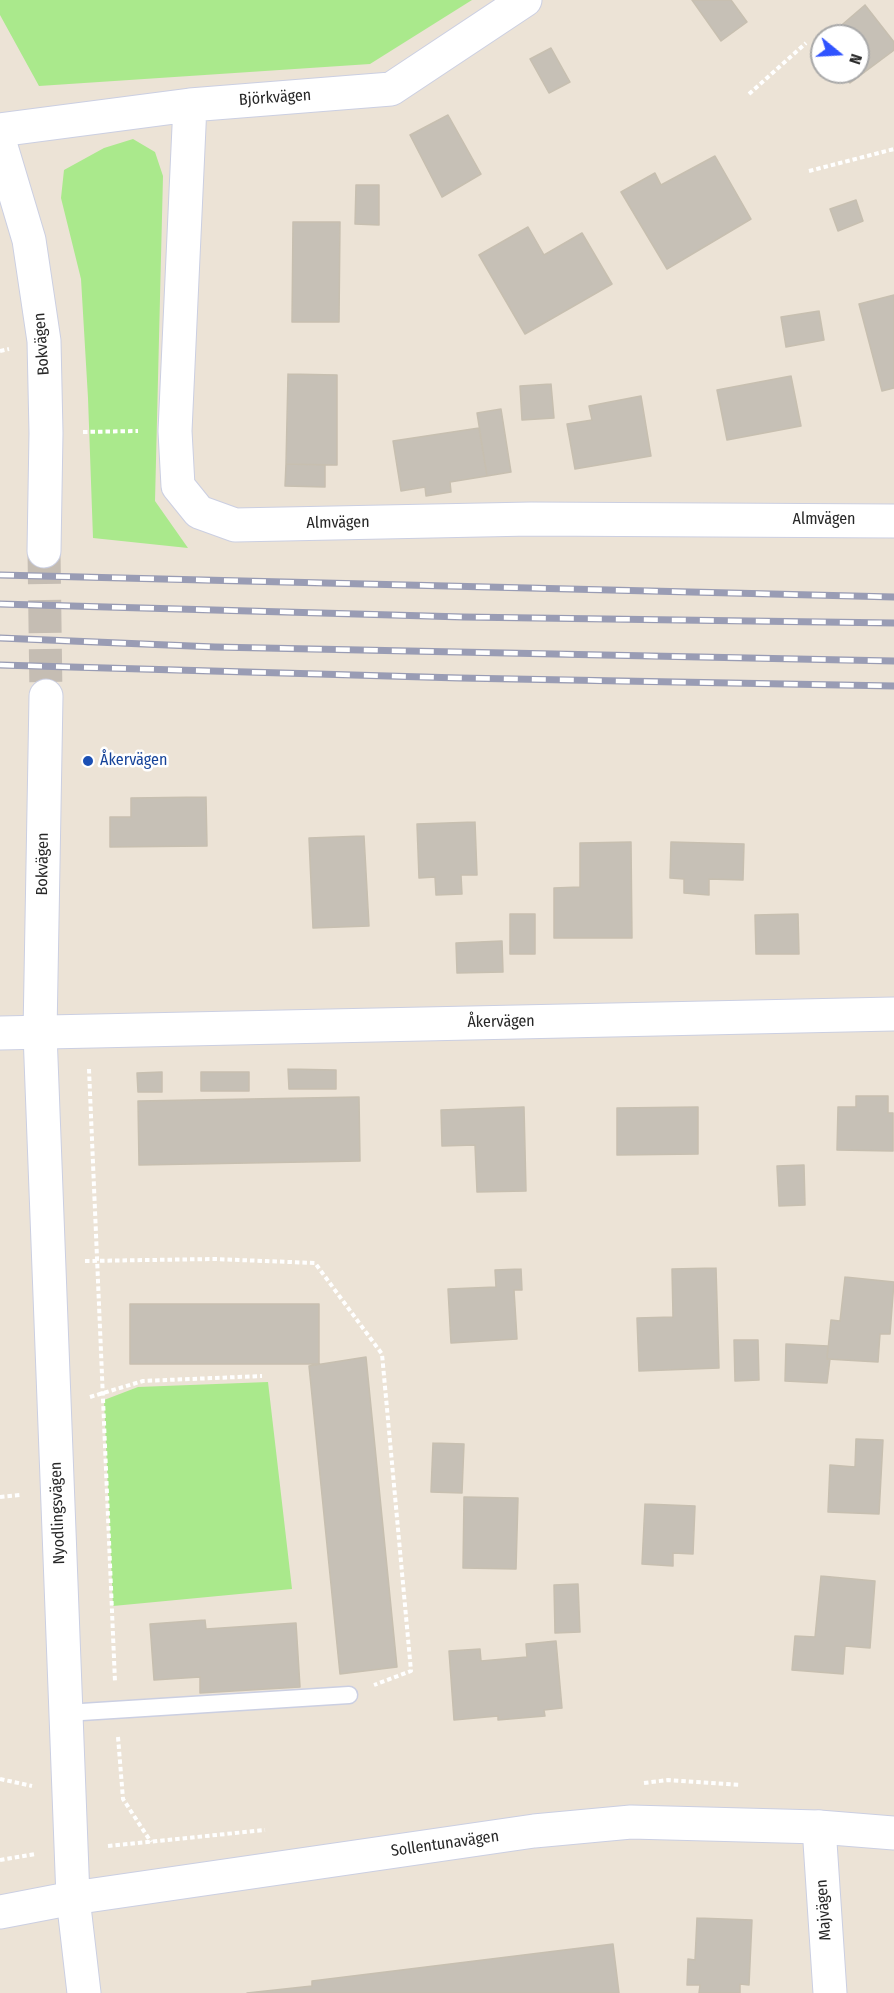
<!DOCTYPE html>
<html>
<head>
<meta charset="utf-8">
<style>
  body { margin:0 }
  #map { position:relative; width:894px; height:1993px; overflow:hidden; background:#ece3d6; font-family:"Fira Sans Condensed",sans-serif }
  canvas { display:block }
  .north { position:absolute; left:810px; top:24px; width:60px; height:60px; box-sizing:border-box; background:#fff; border:2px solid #a9a9a9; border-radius:50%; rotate:108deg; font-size:16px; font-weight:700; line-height:24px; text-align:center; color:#272727 }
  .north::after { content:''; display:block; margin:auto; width:21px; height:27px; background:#3053ff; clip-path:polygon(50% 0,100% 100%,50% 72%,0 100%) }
</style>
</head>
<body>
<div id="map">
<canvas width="894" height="1993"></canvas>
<div class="north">N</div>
</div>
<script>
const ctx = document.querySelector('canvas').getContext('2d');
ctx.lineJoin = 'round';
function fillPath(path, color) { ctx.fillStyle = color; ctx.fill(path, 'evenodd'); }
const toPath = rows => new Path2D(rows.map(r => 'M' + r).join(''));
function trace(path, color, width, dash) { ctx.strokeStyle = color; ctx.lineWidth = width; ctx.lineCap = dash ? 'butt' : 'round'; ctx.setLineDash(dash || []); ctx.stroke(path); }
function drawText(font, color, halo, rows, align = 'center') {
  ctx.font = font + ' "Fira Sans Condensed",sans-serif'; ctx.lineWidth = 5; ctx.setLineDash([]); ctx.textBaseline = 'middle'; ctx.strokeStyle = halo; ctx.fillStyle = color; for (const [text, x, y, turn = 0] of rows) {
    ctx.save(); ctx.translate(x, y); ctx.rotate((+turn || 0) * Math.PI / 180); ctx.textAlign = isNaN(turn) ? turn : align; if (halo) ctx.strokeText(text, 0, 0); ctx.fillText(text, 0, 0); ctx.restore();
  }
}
fillPath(toPath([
  [0,0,472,0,370,64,39,86,0,15],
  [133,139,155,152,163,176,155,501,188,548,93,538,88,398,81,279,61,198,64,170,104,148],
  [268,1382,292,1589,113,1606,104,1400,138,1387]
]), '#aae98c');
const building = toPath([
  [692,0,731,0,747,22,721,41,692,0],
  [865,5,894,42,894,50,850,83,841,72,858,72,858,36,829,36,865,5],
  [551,48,570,82,549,93,530,59,551,48],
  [448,115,481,174,442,197,410,135,448,115],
  [715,156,751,219,667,269,621,192,655,173,661,185,715,156],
  [356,185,379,185,379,225,355,224,356,185],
  [856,200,863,221,838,231,830,209,856,200],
  [293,222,340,222,339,322,292,322,293,222],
  [528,227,544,255,582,233,612,284,525,334,479,255,528,227],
  [894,295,894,388,882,391,859,304,894,295],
  [819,311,824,340,786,347,781,317,819,311],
  [288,374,337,375,337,465,286,464,288,374],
  [791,376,801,426,727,440,717,390,791,376],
  [551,384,554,418,522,420,520,386,551,384],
  [641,396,651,456,575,469,567,424,592,420,589,406,641,396],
  [501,409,511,472,487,476,477,413,501,409],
  [479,428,487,476,450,482,451,492,426,496,425,487,401,491,393,441,479,428],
  [286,464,325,465,325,487,285,486,286,464],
  [206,797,207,846,110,847,110,817,131,817,131,798,206,797],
  [475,822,477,875,461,875,462,894,436,895,435,877,419,878,417,824,475,822],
  [364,836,369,926,313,928,309,838,364,836],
  [631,842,632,938,554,938,554,888,580,887,580,843,631,842],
  [671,842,744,844,743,880,709,879,709,895,684,893,684,879,670,878,671,842],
  [510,914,535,914,535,954,510,954,510,914],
  [798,914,799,954,756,954,755,915,798,914],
  [502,941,503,972,457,973,456,943,502,941],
  [288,1069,336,1070,336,1089,289,1089,288,1069],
  [162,1072,162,1092,138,1092,137,1073,162,1072],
  [201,1072,249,1072,249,1091,201,1091,201,1072],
  [856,1096,888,1096,888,1113,893,1113,893,1151,837,1150,838,1107,856,1107,856,1096],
  [359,1097,360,1161,139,1165,138,1101,359,1097],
  [524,1107,526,1191,477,1192,475,1145,442,1146,441,1110,524,1107],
  [698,1107,698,1154,617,1155,617,1108,698,1107],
  [804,1165,805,1205,779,1206,777,1166,804,1165],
  [716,1268,719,1368,639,1371,637,1318,673,1317,672,1269,716,1268],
  [521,1269,522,1290,514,1290,517,1339,451,1343,448,1289,496,1287,495,1270,521,1269],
  [845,1277,894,1282,890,1334,880,1334,878,1362,827,1359,831,1320,840,1321,845,1277],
  [130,1304,319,1304,319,1364,130,1364,130,1304],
  [734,1340,758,1340,759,1380,735,1381,734,1340],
  [786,1344,828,1346,827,1359,830,1359,827,1383,785,1381,786,1344],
  [366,1357,397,1667,340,1674,309,1366,366,1357],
  [856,1439,883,1440,879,1514,828,1512,830,1465,855,1467,856,1439],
  [433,1443,464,1444,462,1493,431,1492,433,1443],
  [464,1497,518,1498,516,1569,463,1568,464,1497],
  [645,1504,695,1506,693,1554,673,1553,673,1566,642,1564,645,1504],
  [821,1576,875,1581,870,1648,845,1646,843,1674,792,1670,795,1636,815,1637,821,1576],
  [578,1584,580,1632,555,1633,554,1585,578,1584],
  [205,1620,206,1629,296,1623,300,1687,200,1693,200,1677,154,1680,150,1624,205,1620],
  [556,1641,562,1708,544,1710,545,1716,498,1720,498,1716,454,1720,449,1651,480,1649,481,1661,527,1657,526,1644,556,1641],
  [697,1918,752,1920,749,1985,740,1984,740,1993,699,1993,700,1985,687,1985,688,1959,695,1960,697,1918],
  [613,1944,619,1993,247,1993,312,1986,312,1981,613,1944]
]);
fillPath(building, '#c6c0b6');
trace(building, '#c7bfb0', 1.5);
trace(toPath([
  [44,551,46,696]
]), '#c5bdb3', 33, [33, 16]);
const lane = toPath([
  [66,1713,349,1695]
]);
const street = toPath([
  [190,105,175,431,178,486,199,512,235,525,531,519,894,521],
  [0,130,190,105,391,89,525,0],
  [0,1033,894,1014],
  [819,1827,830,1993],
  [73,1898,84,1993]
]);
const secondary = toPath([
  [0,143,29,240,44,341,46,433,44,551],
  [46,696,40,1033,73,1898],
  [0,1912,73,1898,534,1831,631,1822,819,1827,894,1833]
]);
trace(lane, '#cbcfe2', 19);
trace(street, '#cbcfe2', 35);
trace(secondary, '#cbcfe2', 35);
trace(toPath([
  [749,94,806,43],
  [809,171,894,149],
  [0,351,9,349],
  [83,432,138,431],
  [89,1069,115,1682],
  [85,1261,214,1259,315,1263,382,1354,411,1671,374,1685],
  [90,1397,143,1381,262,1376],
  [0,1497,20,1495],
  [118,1737,123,1799,151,1842],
  [0,1779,32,1786],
  [644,1783,668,1780,741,1785],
  [108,1846,265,1830],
  [0,1860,35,1854]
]), '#fff', 4, [4.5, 3]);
trace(lane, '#fff', 16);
trace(street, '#fff', 33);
trace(secondary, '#fff', 33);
const rail = toPath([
  [0,575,894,597],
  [0,604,463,617,894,623],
  [0,638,215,647,894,661],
  [0,665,459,678,894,686]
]);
trace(rail, '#999cb4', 7);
trace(rail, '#fff', 4.5, [14]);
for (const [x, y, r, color] of [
  [88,761,6,"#1a4fb4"]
]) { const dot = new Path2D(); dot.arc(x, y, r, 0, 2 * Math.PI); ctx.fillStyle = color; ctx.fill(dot); trace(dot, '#fff', 2); }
drawText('16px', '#272727', '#fff', [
  ["Björkvägen",275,98,-4],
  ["Bokvägen",42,344,-94],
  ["Almvägen",824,520],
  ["Almvägen",338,523,-1],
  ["Bokvägen",43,864,-89],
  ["Åkervägen",501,1022,-1],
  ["Nyodlingsvägen",58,1513,-92],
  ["Sollentunavägen",445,1844,-8],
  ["Majvägen",824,1910,-94]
]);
drawText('16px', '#164399', '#fff', [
  ["Åkervägen",100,761]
], 'left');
</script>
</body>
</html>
